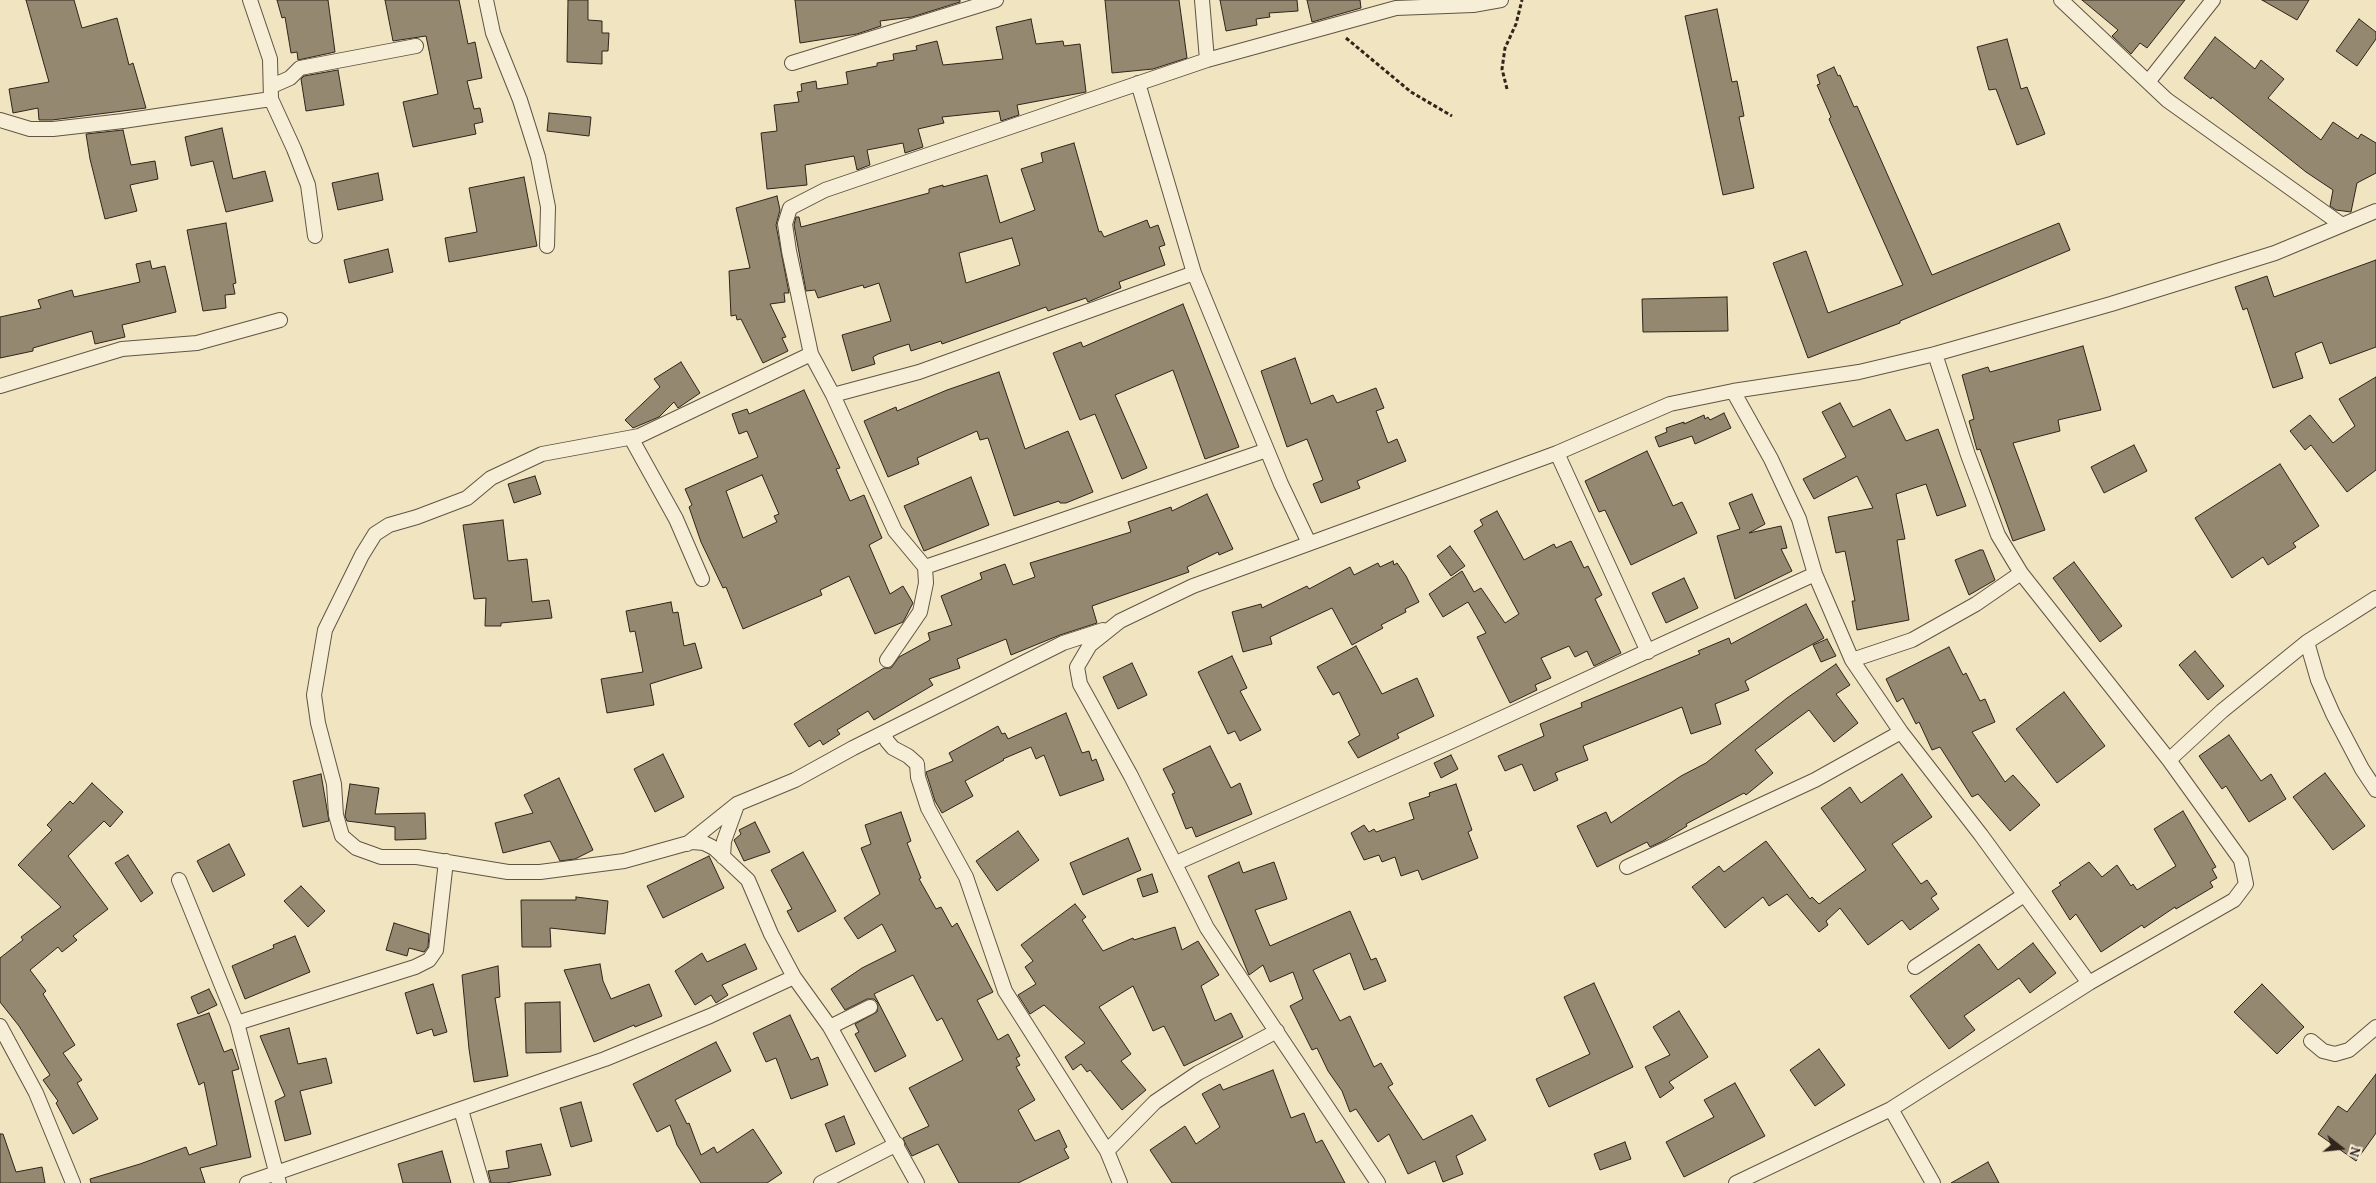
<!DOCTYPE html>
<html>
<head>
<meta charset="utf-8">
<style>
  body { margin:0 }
  #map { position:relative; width:2376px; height:1183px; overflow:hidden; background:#f1e5c1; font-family:"Gentium Book Plus",serif }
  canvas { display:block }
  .north { position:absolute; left:2316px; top:1123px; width:50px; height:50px; -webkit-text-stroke:4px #f6eed7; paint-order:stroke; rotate:106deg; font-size:14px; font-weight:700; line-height:20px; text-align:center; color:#30241b }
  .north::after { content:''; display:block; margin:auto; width:18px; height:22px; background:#30241b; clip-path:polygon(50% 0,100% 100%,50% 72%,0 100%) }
</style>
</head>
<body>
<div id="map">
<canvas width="2376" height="1183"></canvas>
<div class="north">N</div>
</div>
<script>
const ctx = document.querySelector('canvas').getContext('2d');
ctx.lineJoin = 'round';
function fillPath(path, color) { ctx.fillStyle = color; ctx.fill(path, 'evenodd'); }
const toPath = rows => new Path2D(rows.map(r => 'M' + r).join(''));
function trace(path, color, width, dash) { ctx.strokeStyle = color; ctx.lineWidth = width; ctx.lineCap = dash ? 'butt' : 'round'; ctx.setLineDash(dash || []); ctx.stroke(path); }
const building = toPath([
  [26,0,74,0,82,28,117,18,129,65,133,63,146,108,52,120,39,120,38,108,13,113,9,89,49,82,26,0],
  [277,0,328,0,335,52,298,60,297,52,291,53,285,17,282,18,277,0],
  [385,0,459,0,468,44,475,42,482,78,467,81,474,109,480,108,483,122,474,124,476,134,413,147,403,102,438,94,426,36,393,41,385,0],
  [568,0,588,0,588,20,602,21,602,33,609,33,608,51,602,51,602,64,567,62,568,0],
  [795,0,960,0,960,2,912,17,880,21,881,26,857,34,800,43,795,0],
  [1105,0,1179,0,1187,58,1153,69,1112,73,1105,0],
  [1220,0,1297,0,1298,11,1269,13,1270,17,1256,19,1257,25,1226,31,1220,0],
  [1307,0,1360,0,1361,8,1312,22,1307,0],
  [2082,0,2185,0,2147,48,2140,43,2131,54,2112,36,2118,30,2082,0],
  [2262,0,2309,0,2297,20,2262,0],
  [1717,9,1732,82,1737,81,1744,116,1739,117,1754,188,1723,195,1685,16,1717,9],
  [1031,19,1036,44,1063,41,1064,46,1080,44,1086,92,1017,105,1019,115,1001,121,999,111,942,117,944,123,918,129,923,147,905,153,903,143,867,150,870,165,857,170,854,156,805,165,807,185,767,189,761,133,777,131,774,105,799,102,797,92,802,91,801,84,816,81,817,89,848,84,846,72,877,66,877,63,894,60,893,54,917,50,916,46,937,41,943,65,1003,59,996,27,1031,19],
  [2359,19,2376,32,2376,39,2357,66,2336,51,2359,19],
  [2215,37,2255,69,2261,60,2284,79,2268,98,2321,140,2333,122,2358,139,2361,134,2376,143,2376,173,2357,183,2351,212,2336,210,2330,206,2333,190,2306,172,2212,97,2211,99,2184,78,2215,37],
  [2007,39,2021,89,2027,87,2045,134,2017,145,1996,89,1989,90,1977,47,2007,39],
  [1834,67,1838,76,1840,75,1854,107,1857,106,1932,275,2059,223,2070,250,1900,321,1900,323,1808,358,1773,263,1806,251,1828,313,1903,285,1829,119,1831,117,1817,85,1820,84,1817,75,1834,67],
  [338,70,344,105,306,111,301,79,304,76,338,70],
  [549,113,591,117,589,136,547,131,549,113],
  [222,128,233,179,265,171,273,201,226,212,213,161,191,166,185,137,222,128],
  [123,130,131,165,155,161,158,179,130,185,137,211,105,219,90,159,86,134,123,130],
  [1074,143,1099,232,1101,231,1104,237,1147,220,1150,228,1158,225,1165,245,1159,247,1165,265,1119,282,1121,288,1088,302,1086,298,1048,311,1046,307,942,344,941,341,911,351,909,344,878,354,873,357,875,364,852,371,842,335,891,321,879,283,864,288,863,285,818,298,815,290,806,291,794,225,796,217,799,217,801,227,929,193,929,189,943,185,943,187,987,175,1000,223,1035,210,1021,169,1043,162,1041,153,1074,143],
  [1012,238,1020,265,966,283,959,253,1012,238],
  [378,173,383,200,338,210,332,183,378,173],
  [524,177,537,246,449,262,445,238,477,232,469,188,524,177],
  [777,196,780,210,776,225,789,293,784,293,785,302,770,304,786,337,782,338,788,351,763,363,741,319,737,320,736,315,731,316,729,271,750,268,736,208,777,196],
  [226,223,236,283,233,284,235,294,225,295,226,308,203,311,187,230,226,223],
  [388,249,393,272,349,283,344,260,388,249],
  [2376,260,2376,347,2330,364,2322,342,2295,353,2303,378,2273,388,2247,308,2243,310,2235,287,2267,276,2274,297,2376,260],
  [150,261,152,269,165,266,176,312,122,325,125,337,95,344,92,331,33,348,33,351,0,358,0,317,41,308,38,300,72,290,74,297,140,282,136,264,150,261],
  [1727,297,1728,331,1643,332,1642,299,1727,297],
  [1183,304,1239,447,1205,459,1173,370,1115,395,1147,468,1122,479,1095,414,1080,420,1053,353,1081,342,1083,347,1183,304],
  [2083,346,2101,410,2058,420,2060,431,2013,443,2045,530,2013,541,1980,449,1977,450,1969,421,1974,419,1962,375,1988,367,1990,372,2083,346],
  [1295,358,1311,404,1333,395,1337,403,1376,388,1384,408,1376,411,1388,443,1397,439,1406,461,1357,481,1360,488,1321,503,1313,484,1323,480,1307,439,1287,447,1261,371,1295,358],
  [681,362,700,393,678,408,674,402,659,417,633,428,625,420,660,387,654,379,681,362],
  [999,372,1025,449,1068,431,1093,492,1066,503,1060,503,1059,501,1014,516,988,438,980,440,977,431,917,458,919,464,888,477,864,421,896,407,897,411,947,390,999,372],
  [2376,377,2376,470,2347,492,2311,445,2305,450,2290,431,2310,415,2333,443,2355,426,2339,399,2376,377],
  [804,390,840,468,836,469,850,501,864,495,882,538,869,545,890,594,903,586,913,603,903,622,875,634,849,576,820,590,822,595,743,629,726,587,723,588,701,542,689,507,692,505,685,489,758,457,747,431,739,434,732,414,747,409,749,414,804,390],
  [762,475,779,514,774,516,777,522,743,538,726,491,762,475],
  [1840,403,1853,427,1890,409,1906,441,1938,429,1966,506,1937,516,1926,484,1896,494,1905,539,1897,540,1909,620,1857,630,1852,601,1855,601,1845,551,1836,553,1828,517,1873,508,1857,476,1814,499,1803,479,1846,457,1822,412,1840,403],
  [1724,413,1731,428,1695,444,1692,436,1659,447,1655,437,1667,432,1666,428,1684,422,1684,424,1704,415,1705,419,1708,417,1710,420,1724,413],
  [2134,445,2147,471,2104,493,2091,467,2134,445],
  [1647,451,1673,506,1682,502,1697,533,1631,565,1605,510,1599,512,1585,481,1647,451],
  [2280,464,2319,526,2293,543,2296,547,2268,565,2263,557,2232,578,2195,518,2280,464],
  [535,476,541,494,514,503,508,484,535,476],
  [971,477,989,525,924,551,904,506,971,477],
  [1207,494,1233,549,1219,555,1218,552,1187,567,1189,572,1092,606,1097,623,1060,635,1011,655,1006,639,957,659,960,668,929,679,933,685,874,720,868,711,837,730,840,734,823,745,820,740,809,747,794,724,884,668,891,668,899,657,930,640,928,633,952,625,941,596,982,579,980,573,1005,564,1013,585,1035,577,1030,563,1131,532,1128,522,1171,507,1172,511,1207,494],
  [1752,494,1765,524,1749,533,1781,526,1787,548,1781,549,1792,571,1735,599,1717,536,1740,529,1729,503,1752,494],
  [1497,511,1524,560,1554,544,1556,548,1571,541,1584,568,1588,566,1602,595,1595,599,1621,653,1594,666,1587,651,1575,657,1569,646,1541,658,1551,678,1535,685,1537,690,1510,703,1477,637,1486,633,1468,602,1443,617,1429,594,1462,571,1474,592,1481,588,1505,623,1519,614,1474,531,1483,525,1480,520,1497,511],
  [503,520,508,561,527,559,532,602,549,600,552,618,501,623,501,626,485,626,486,598,474,599,463,525,503,520],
  [1450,546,1465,566,1451,576,1437,556,1450,546],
  [1980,550,1983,550,1995,580,1969,595,1955,560,1980,550],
  [1393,561,1394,565,1397,563,1406,576,1419,602,1405,609,1406,612,1381,625,1383,628,1352,645,1332,608,1270,637,1272,644,1243,652,1232,612,1261,604,1262,608,1307,586,1309,589,1350,567,1354,575,1378,563,1380,567,1393,561],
  [2074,562,2122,626,2100,642,2053,578,2074,562],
  [1684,578,1698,608,1666,623,1652,593,1684,578],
  [671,602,673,613,678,612,684,646,695,643,702,668,650,684,654,705,607,713,601,679,643,672,635,631,630,632,626,611,671,602],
  [1806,604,1824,638,1745,681,1749,690,1715,704,1721,724,1691,734,1682,707,1583,746,1588,760,1555,773,1558,780,1534,791,1522,764,1505,771,1498,756,1544,736,1540,724,1582,707,1581,703,1700,654,1698,651,1729,638,1731,644,1806,604],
  [1827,639,1836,656,1821,662,1813,645,1827,639],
  [1356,646,1382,694,1417,678,1434,716,1397,734,1399,738,1358,758,1348,742,1360,735,1339,692,1333,695,1317,667,1356,646],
  [1949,647,1963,675,1966,673,1980,701,1985,699,1995,722,1972,732,2005,782,2013,775,2040,805,2010,831,1978,794,1972,797,1940,747,1932,750,1919,722,1916,724,1903,698,1897,702,1886,679,1949,647],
  [2195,651,2224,686,2208,700,2179,665,2195,651],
  [1232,656,1247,688,1240,691,1261,730,1240,741,1235,731,1228,734,1198,672,1232,656],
  [1132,663,1147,695,1118,709,1103,677,1132,663],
  [1836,664,1850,685,1836,694,1858,723,1834,742,1809,710,1755,750,1773,773,1746,795,1744,793,1686,824,1687,826,1663,841,1650,847,1647,842,1597,867,1577,826,1606,812,1611,823,1681,776,1706,763,1787,698,1836,664],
  [2064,692,2105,746,2057,783,2016,729,2064,692],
  [1066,713,1082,753,1089,751,1092,761,1096,759,1104,780,1060,796,1044,755,1036,759,1031,747,1003,759,1004,760,965,781,973,796,942,813,935,801,926,772,953,761,949,753,998,726,1002,734,1005,733,1008,739,1066,713],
  [2229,735,2261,781,2271,774,2286,799,2249,822,2226,786,2222,789,2199,756,2229,735],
  [1210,746,1231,788,1240,783,1252,814,1196,837,1192,827,1186,829,1172,794,1175,793,1163,769,1210,746],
  [663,754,684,797,655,812,634,769,663,754],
  [1451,755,1458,769,1441,778,1434,763,1451,755],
  [2325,773,2365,826,2333,850,2293,797,2325,773],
  [321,774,329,821,303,827,293,781,321,774],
  [1902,774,1932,817,1892,844,1921,884,1927,880,1937,894,1931,898,1939,909,1910,930,1902,920,1868,945,1840,908,1826,921,1828,925,1819,932,1787,894,1769,906,1763,897,1725,928,1692,887,1719,866,1724,872,1766,841,1810,899,1812,897,1819,904,1866,870,1821,808,1850,787,1861,803,1902,774],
  [559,778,593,850,575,859,560,861,550,841,503,853,495,823,533,813,524,795,559,778],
  [92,783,123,812,110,827,104,821,68,856,108,909,73,936,77,940,62,952,58,947,30,970,46,991,43,994,75,1045,63,1053,82,1080,77,1083,98,1119,73,1134,56,1103,58,1101,43,1080,50,1075,19,1026,0,1002,0,958,23,940,21,937,61,907,18,865,52,830,47,825,70,801,73,804,92,783],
  [350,784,379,788,375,814,425,813,426,839,395,840,395,827,347,821,345,816,350,784],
  [1456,784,1472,830,1468,832,1478,858,1422,880,1418,870,1401,876,1395,857,1382,862,1379,855,1364,860,1351,833,1364,825,1369,832,1374,829,1376,832,1414,819,1409,803,1430,796,1429,793,1456,784],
  [2183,811,2216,867,2212,869,2217,878,2210,882,2213,887,2176,909,2175,907,2144,928,2142,925,2101,952,2076,914,2070,920,2052,891,2061,885,2059,883,2089,862,2102,877,2117,865,2131,886,2133,884,2137,890,2176,866,2154,829,2183,811],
  [901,812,911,841,907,843,921,878,919,879,936,909,941,907,952,927,957,923,993,992,977,1000,998,1040,1008,1034,1020,1056,1016,1058,1020,1065,1016,1067,1035,1100,1018,1110,1035,1141,1059,1130,1067,1147,1064,1149,1069,1158,1018,1183,959,1183,938,1144,912,1156,906,1145,903,1138,929,1126,909,1088,963,1060,942,1018,937,1021,913,975,874,994,906,1056,875,1072,855,1034,859,1032,855,1024,877,1012,878,1003,874,999,867,999,845,1010,831,989,862,968,896,951,882,924,858,939,844,918,880,894,861,848,871,844,865,825,901,812],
  [755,822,770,852,744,861,734,840,741,834,739,830,755,822],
  [1018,831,1039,860,997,891,976,861,1018,831],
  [1128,838,1141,870,1083,895,1070,863,1128,838],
  [229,844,245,875,213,892,197,861,229,844],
  [803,852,836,911,798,932,787,911,792,909,771,870,803,852],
  [128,855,153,893,141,902,115,863,128,855],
  [709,856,724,888,663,918,647,886,709,856],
  [1239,862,1243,873,1274,862,1287,899,1255,910,1270,946,1350,911,1371,960,1376,958,1386,981,1364,990,1350,953,1313,970,1340,1021,1350,1016,1374,1067,1381,1063,1393,1084,1388,1087,1423,1140,1472,1115,1486,1140,1456,1156,1463,1174,1443,1182,1435,1161,1408,1174,1389,1134,1378,1142,1356,1109,1350,1112,1342,1091,1328,1071,1317,1048,1312,1050,1290,1006,1303,999,1293,972,1270,982,1263,965,1249,975,1208,876,1239,862],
  [1152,874,1158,892,1143,897,1137,879,1152,874],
  [301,886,325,911,308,927,284,901,301,886],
  [576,897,608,901,605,934,550,928,551,947,522,947,521,900,576,900,576,897],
  [1075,904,1086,917,1082,920,1103,951,1133,938,1134,940,1175,927,1182,950,1198,941,1219,975,1201,986,1215,1021,1231,1013,1243,1037,1184,1066,1164,1026,1153,1031,1133,986,1099,1007,1131,1054,1121,1061,1146,1090,1122,1110,1090,1070,1087,1072,1081,1064,1073,1070,1065,1057,1085,1043,1044,1005,1030,1014,1018,995,1036,984,1025,967,1033,961,1021,945,1075,904],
  [394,923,429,934,428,947,424,952,409,948,407,956,386,950,394,923],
  [295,936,310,972,245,999,232,966,274,948,273,945,295,936],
  [2033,943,2056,973,2030,993,2019,978,1964,1016,1975,1030,1949,1049,1910,996,1979,944,1998,970,2033,943],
  [745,944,757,969,722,985,728,995,716,1003,711,995,695,1005,675,971,702,953,707,962,745,944],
  [600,964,603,981,611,999,649,984,662,1016,635,1027,634,1025,594,1042,564,970,600,964],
  [498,966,500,997,495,998,508,1076,474,1082,469,1049,462,975,498,966],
  [1594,983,1633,1067,1549,1107,1536,1079,1590,1054,1564,997,1594,983],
  [433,984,447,1032,434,1036,432,1029,417,1034,405,993,433,984],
  [2262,984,2304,1027,2277,1054,2234,1012,2262,984],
  [209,989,217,1005,198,1014,191,997,209,989],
  [560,1002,561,1052,526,1053,525,1003,560,1002],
  [1679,1011,1708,1057,1669,1082,1674,1088,1660,1098,1645,1067,1670,1055,1653,1027,1679,1011],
  [209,1013,224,1052,232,1049,239,1069,232,1071,251,1157,200,1168,205,1183,91,1183,90,1179,140,1164,186,1147,189,1155,217,1145,204,1082,199,1085,177,1024,209,1013],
  [790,1015,811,1060,818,1057,828,1085,791,1099,776,1058,766,1062,753,1033,790,1015],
  [289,1028,298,1064,326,1058,332,1083,300,1091,311,1134,285,1141,275,1101,285,1096,260,1036,289,1028],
  [716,1042,731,1071,675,1100,687,1124,689,1123,701,1155,714,1147,717,1153,753,1129,782,1173,767,1183,701,1183,677,1145,670,1125,657,1132,633,1084,716,1042],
  [1819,1049,1845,1085,1815,1106,1790,1070,1819,1049],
  [1273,1070,1291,1118,1304,1113,1316,1143,1322,1140,1345,1183,1172,1183,1150,1150,1185,1126,1196,1144,1220,1127,1202,1094,1220,1084,1223,1090,1273,1070],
  [2376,1074,2376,1133,2356,1161,2318,1134,2338,1106,2347,1112,2376,1074],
  [1735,1083,1765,1136,1684,1177,1666,1142,1714,1117,1704,1100,1735,1083],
  [581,1102,592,1141,571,1147,560,1108,581,1102],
  [844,1116,855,1144,836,1152,825,1124,844,1116],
  [0,1134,3,1134,16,1172,42,1167,45,1183,0,1183,0,1134],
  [1625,1142,1631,1159,1600,1170,1594,1154,1625,1142],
  [541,1144,551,1175,506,1183,491,1183,488,1171,509,1168,506,1151,541,1144],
  [442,1151,451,1183,403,1183,398,1164,442,1151],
  [1988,1162,1999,1183,1951,1183,1988,1162]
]);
fillPath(building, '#948871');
trace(building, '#30241b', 1);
const minor = toPath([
  [250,0,270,59,271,99,294,149,308,185,315,236],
  [486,0,493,33,520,100,538,157,548,207,547,246],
  [1202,0,1207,60],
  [2061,0,2167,100,2342,225],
  [792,63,996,0],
  [2148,82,2213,0],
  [1138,83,1194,273,1281,484,1309,543],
  [272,86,290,78,300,68,416,46],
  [0,120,30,129,53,129,123,121,271,99],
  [811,354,639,436,542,454,491,478,467,498,417,517,389,525,375,534,362,555,325,630,314,695,318,723,334,784,336,815,342,836,356,848,381,857,417,857,508,872,540,872,624,861,692,842,704,843,714,848,748,880,771,934,794,977,830,1027,917,1183],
  [0,386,122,349,197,343,280,320],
  [1733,391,1771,459,1799,519,1815,574,1852,660,1901,732,1981,835,2089,983],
  [833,395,919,372,1194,273],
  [631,438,676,519,702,579],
  [1557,453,1648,652],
  [925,567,1267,450],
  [2307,642,2318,680,2333,714,2362,769,2376,790],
  [887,660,920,612,926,583,925,567,895,531,833,395,811,354,789,251,785,224,790,208,825,190,1207,60,1396,8,1473,5,1501,0],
  [1852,660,1912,640,1976,604,2021,573],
  [884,733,887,741,893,748,908,756,917,764,918,777,928,808,966,877,1005,991,1107,1151,1120,1183],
  [2169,760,2222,711,2307,642,2376,598],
  [687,844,737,804,795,780,853,748,1063,643,1103,630],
  [723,857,724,841,737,805],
  [1176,863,1452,741,1815,574],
  [1627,867,1815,780,1901,732],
  [179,880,237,1023,279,1183],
  [1915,967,2024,895],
  [237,1023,415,967,429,960,436,950,446,861],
  [0,1026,36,1093,73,1183],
  [830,1027,870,1007],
  [2311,1041,2323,1051,2335,1054,2349,1050,2376,1027],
  [1891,1109,1933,1183],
  [461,1110,482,1183],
  [1107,1151,1155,1102,1198,1073,1277,1031],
  [247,1183,605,1059,710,1016,794,977],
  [821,1183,897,1144],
  [1378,1183,1207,928,1131,776,1080,684,1077,667,1090,645,1120,621,1193,586,1557,453,1670,404,1733,391,1859,372,1935,354,2111,304,2275,253,2376,211],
  [1736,1183,1891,1109,2089,983,2234,900,2246,884,2241,860,2169,760,2021,573,1998,535,1968,455,1935,354]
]);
trace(minor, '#605444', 16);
trace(toPath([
  [1346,38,1411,92,1452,116],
  [1507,89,1502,69,1505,48,1516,24,1522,0]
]), '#30241b', 3, [4, 2.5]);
trace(minor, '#f6eed7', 14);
</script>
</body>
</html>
